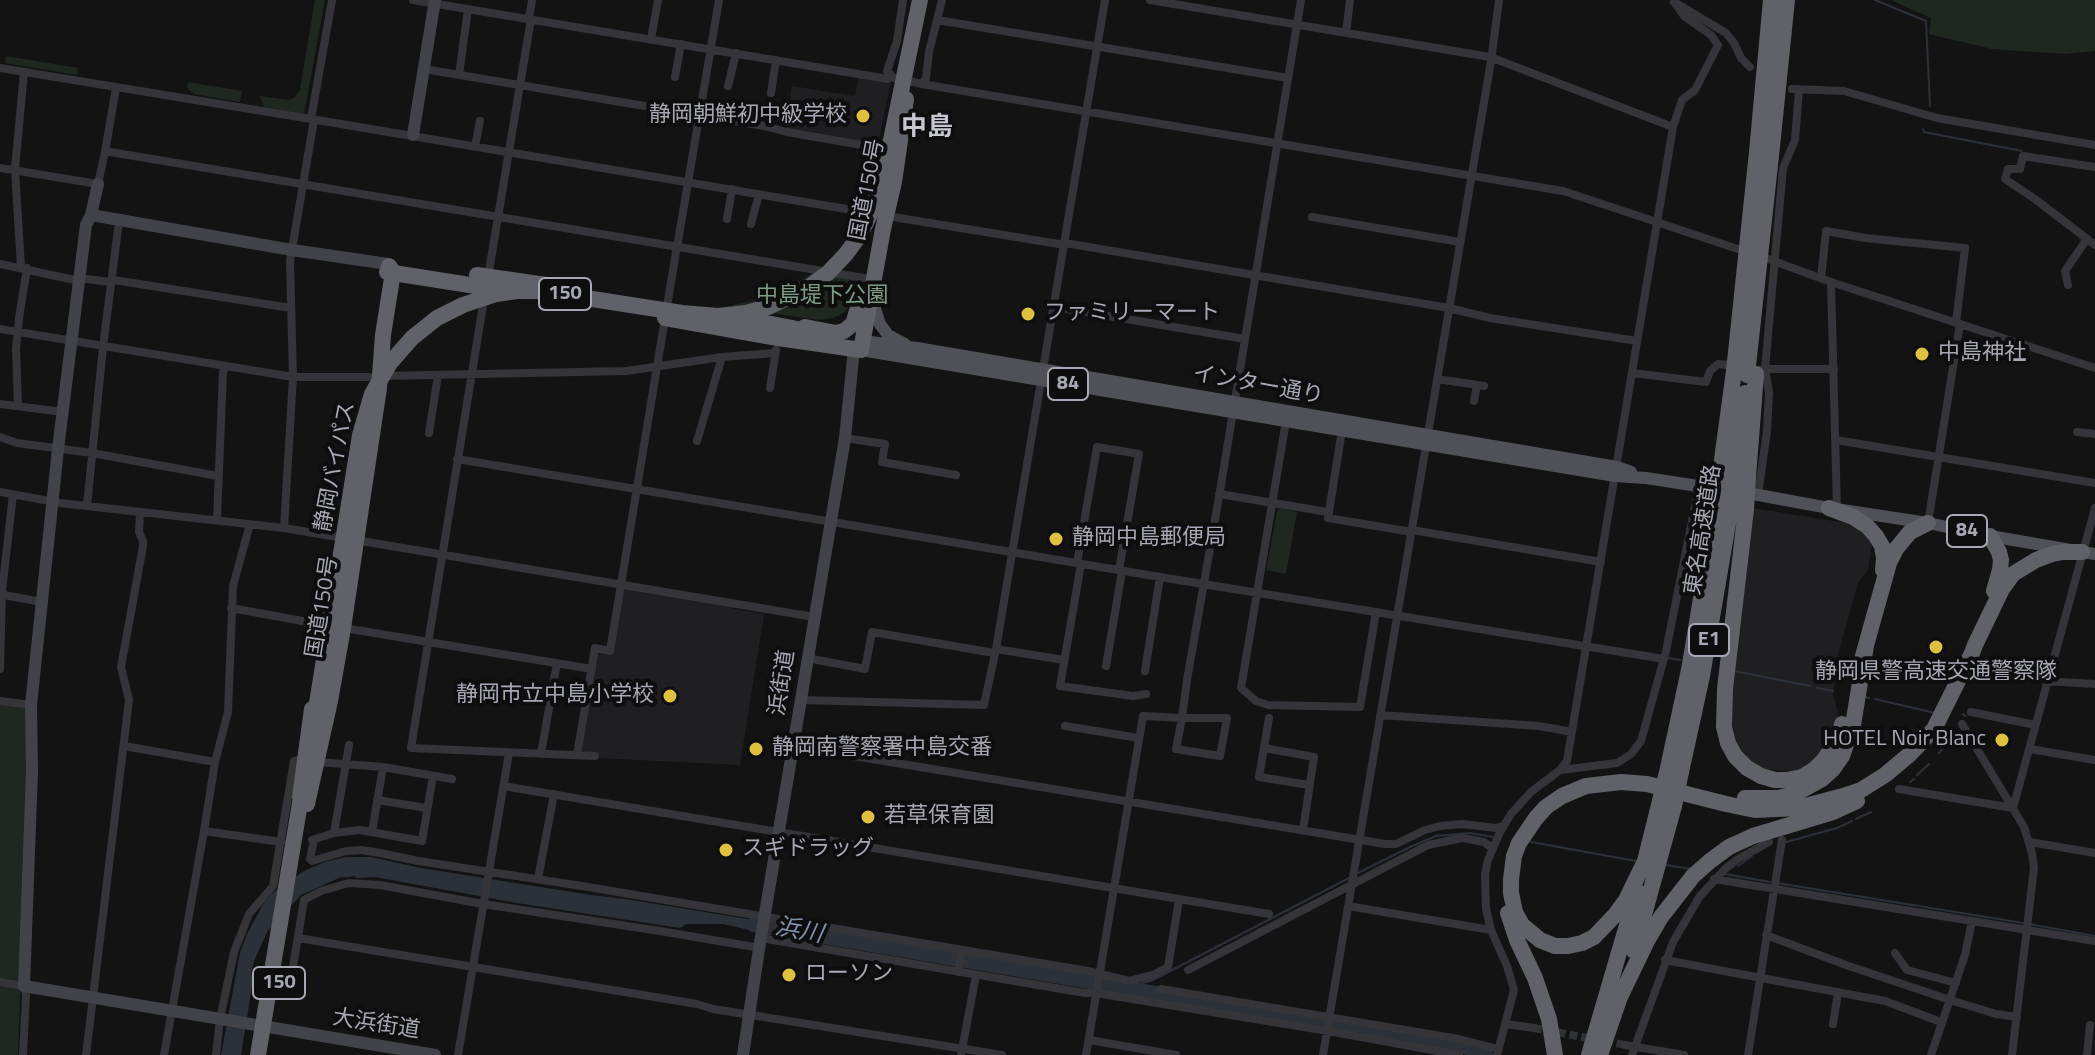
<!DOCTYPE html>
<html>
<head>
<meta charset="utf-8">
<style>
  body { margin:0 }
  canvas { display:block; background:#131314 }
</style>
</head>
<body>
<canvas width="2095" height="1055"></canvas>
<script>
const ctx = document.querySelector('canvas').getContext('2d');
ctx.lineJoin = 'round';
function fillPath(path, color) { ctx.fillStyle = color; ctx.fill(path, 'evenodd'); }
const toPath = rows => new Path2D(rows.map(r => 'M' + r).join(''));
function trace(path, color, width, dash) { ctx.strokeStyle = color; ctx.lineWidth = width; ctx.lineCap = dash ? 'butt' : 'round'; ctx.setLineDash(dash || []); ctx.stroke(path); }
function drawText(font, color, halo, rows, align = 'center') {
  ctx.font = font + ' "Titillium Web","Noto Sans JP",sans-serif'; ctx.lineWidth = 8; ctx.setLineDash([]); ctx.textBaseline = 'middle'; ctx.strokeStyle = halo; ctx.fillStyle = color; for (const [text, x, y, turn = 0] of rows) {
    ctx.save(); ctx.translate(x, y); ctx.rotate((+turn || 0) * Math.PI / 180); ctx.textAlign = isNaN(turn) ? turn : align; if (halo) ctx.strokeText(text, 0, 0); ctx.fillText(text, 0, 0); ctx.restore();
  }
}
fillPath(toPath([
  [859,76,891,82,878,144,786,128,792,86,855,96],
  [1753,508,1846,523,1861,532,1872,543,1868,570,1858,582,1837,658,1833,695,1838,712,1832,738,1816,760,1801,769,1789,772,1766,769,1752,762,1741,750,1735,736,1732,720,1732,697],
  [623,588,733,607,733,609,764,614,740,765,596,758,581,752,597,654,612,655]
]), '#1f1f21');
fillPath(toPath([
  [315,0,325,0,304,114,264,107,260,96,288,100,294,98,300,90],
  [1891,0,2095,0,2095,51,2065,54,1992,49,1929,34,1931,18],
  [6,56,78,68,77,75,5,63],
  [188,82,242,91,240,102,194,94,187,88],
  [813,273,856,279,855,281,849,281,846,297,852,298,848,308,843,313,833,318,819,320,733,308,733,305,762,299,781,292],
  [1278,508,1297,512,1286,574,1266,570],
  [0,703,23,707,26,711,28,774,18,1055,0,1055]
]), '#1f2721');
fillPath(toPath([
  [346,857,371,857,421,868,591,895,625,899,754,920,759,919,773,923,771,935,723,924,686,924,680,928,517,903,375,877,356,878,355,876,339,878,301,895,268,930,254,961,251,973,253,980,241,1055,221,1055,240,953,247,934,265,901,275,891,304,871,325,862]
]), '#2c3139');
trace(toPath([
  [1875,0,1926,21,1930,106],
  [1923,129,1924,132,2022,151],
  [1669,658,1680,660],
  [1734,671,1810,686],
  [1817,688,1833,691],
  [1866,697,1869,698],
  [1875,699,1935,713],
  [1963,714,1965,716],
  [1954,737,1957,733],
  [1939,753,1948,742],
  [1917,775,1929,764],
  [1910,782,1914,779],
  [1856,819,1871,812],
  [1531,842,1636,861],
  [1786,842,1837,828,1852,821],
  [1666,865,1691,869],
  [1738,866,1752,856],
  [1358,873,1410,847,1436,836,1470,833,1494,837],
  [1725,874,1770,882],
  [1777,883,2023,923],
  [2029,924,2095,936],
  [1124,989,1153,980,1349,878]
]), '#2c3139', 2);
trace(toPath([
  [753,925,1457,1044,1486,1055]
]), '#2c3139', 14);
trace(toPath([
  [1534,1028,1625,1045]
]), '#303134', 8, [8, 4]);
trace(toPath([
  [413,0,888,79,891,77],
  [1150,0,1490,57,1673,127],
  [1674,2,1726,33,1734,43,1741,58,1750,67],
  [529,19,532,0],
  [937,20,1288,78],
  [1346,33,1350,0],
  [651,39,658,0],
  [0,68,311,119,332,0],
  [424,69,764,126,787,132,885,149],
  [459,75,468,9],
  [675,77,681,44],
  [894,78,887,71,897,41,903,0],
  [909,81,922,84,926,78,929,52,942,0],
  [922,84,1563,191,1747,252],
  [728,86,736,53],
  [1792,89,1844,91,1937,118,2095,145],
  [771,93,776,60],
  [311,119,870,213],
  [475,146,480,121],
  [105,152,116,88],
  [2095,167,2023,156,2020,169,2008,169,2005,179,2035,199,2095,245],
  [0,168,98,184,105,152,110,152,864,278],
  [887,216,1059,244,1065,243,1449,308,1490,318,1637,341],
  [1312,217,1460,242],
  [727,219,732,189],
  [751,224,759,194],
  [677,247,719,0],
  [1760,256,1831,282,2095,368],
  [0,264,79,281],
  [21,267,15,169,24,72],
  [488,277,531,19],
  [79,278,110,282,114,280,291,308],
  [1821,278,1826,231,1865,238,1965,248,1956,323],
  [1831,282,1837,509],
  [2068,285,2065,271,2087,239],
  [484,299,411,748,595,756],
  [1055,307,1245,339],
  [0,329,293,377,369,377],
  [1763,369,1834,369],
  [1633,373,1706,382,1710,371,1718,364,1737,366],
  [381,376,626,371,722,357,775,353],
  [1437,379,1484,386],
  [770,388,776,350],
  [1474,401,1477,385],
  [0,404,63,412],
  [18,406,16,349,19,318,27,268],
  [1286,421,1241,688,1256,701,1268,705,1360,707,1376,612],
  [1342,430,1328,518,1412,532],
  [2077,432,2095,434],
  [429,433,438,375],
  [0,437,17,443,92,453,218,476],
  [845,438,885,444,882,462,956,475],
  [1836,440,2095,483],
  [697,441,722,357],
  [457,459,1160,577,1664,659],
  [0,492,60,503,284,528,814,617],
  [1219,494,1328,512],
  [1758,495,1767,431,1769,392,1765,369,1783,168,1795,140,1799,90],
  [87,506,103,347,119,221],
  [217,519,223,372,226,366],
  [1928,523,1960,324],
  [284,528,293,377,290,261,314,120],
  [1412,530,1601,562],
  [1077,563,1097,447,1139,454,1119,570],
  [1081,564,1060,686,1133,696,1146,694],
  [0,593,4,595,42,602],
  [231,608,330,626],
  [344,628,592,669],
  [996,649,1064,660],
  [807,658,865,669,872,632,994,653],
  [1106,666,1122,571],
  [0,669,2,591,13,494],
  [1145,671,1160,577],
  [2046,681,2095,684],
  [800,700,984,705,996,649,1105,0],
  [0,701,31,705],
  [1971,712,2035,725],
  [1380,715,1539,726,1572,732],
  [1269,718,1259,777,1309,785],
  [1962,724,2024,827,2032,853,2034,868,2012,1055],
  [1065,726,1139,738],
  [124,746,215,762],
  [793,746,1385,844,1396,844,1425,830,1440,826,1462,824,1496,828,1503,826],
  [1264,748,1314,757,1303,830],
  [2030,749,2095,760],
  [541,754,557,663],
  [577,755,595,648,610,651,676,252,675,246],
  [317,762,383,767,452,779],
  [1561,770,1617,763,1631,754,1641,741,1666,651,1699,486],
  [503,786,1269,914],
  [1899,789,2013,808,2095,508],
  [377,800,427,808],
  [204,831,281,842],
  [372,832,383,767],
  [334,833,349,745],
  [312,840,334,833,360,830,422,841,433,776],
  [314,840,310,859,312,861,346,851,361,850,380,853,418,861,582,886,1088,971,1129,981,1153,975,1168,967,1179,900],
  [2030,842,2095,853],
  [538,879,554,794],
  [1714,879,2095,941],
  [1348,906,1491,930],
  [1766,935,1846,965,1950,1000,1996,1014,2017,1017],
  [298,938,697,1004,713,1009,1002,1055],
  [761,938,1085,993,1096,993,1328,1031,1459,1055],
  [1895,953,1907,970,1956,983],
  [1665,960,1885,1001,1941,1022],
  [1188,970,1428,845,1462,838,1484,842,1492,848],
  [958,972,962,950],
  [280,976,291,979,304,900,321,891,349,883,380,885,483,904,660,931,754,947,759,949],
  [0,982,24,986,26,995,23,1055],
  [1161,989,1459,1039,1498,1049],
  [1506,1024,1534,1028],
  [1833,1024,1838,993],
  [1089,1040,1176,1055],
  [1625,1045,1684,1055],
  [86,1055,129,700,121,667,143,546,143,541,139,532,140,512],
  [164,1055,204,831,215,762,228,712,233,586,250,524],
  [216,1055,220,1019,234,952,249,914,273,886,294,761,304,759],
  [458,1055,509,753],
  [961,1055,976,975],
  [1086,1055,1143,716,1182,718,1227,718,1220,756,1176,749,1182,718,1187,680,1219,497,1301,0],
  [1323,1055,1491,61,1499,0],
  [1497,1055,1514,990,1507,966,1491,930,1486,909,1485,874,1488,860,1500,832,1511,814,1531,792,1560,770,1567,761,1673,127,1682,100,1695,90,1718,45,1711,35,1684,16,1674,2],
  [1632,1055,1673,942,1700,896,1726,868,1738,859,1769,842],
  [1748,1055,1782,840],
  [1931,1055,1965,955,1972,921],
  [2087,1055,2090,1025]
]), '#343439', 8);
trace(toPath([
  [413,135,435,0],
  [98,184,91,215,86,225,58,449,31,705,32,772,24,986,435,1055],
  [91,215,292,250,388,264],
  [743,1055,759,949,845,438,854,349]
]), '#424349', 12);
trace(toPath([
  [875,296,875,309,880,324,888,335,905,344],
  [862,341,917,348,1428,435,1617,467,1631,472],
  [861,350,1615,476,1646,478,1711,488],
  [1753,494,1829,508,1928,523,1990,536,2095,554]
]), '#505158', 12);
trace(toPath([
  [1757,152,1771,0],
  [1771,156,1787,0],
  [387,272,508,291],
  [477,275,553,286],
  [730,316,813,332],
  [665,318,778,338,861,350,883,229,894,182,906,99],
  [805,327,836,333,844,331,853,324,860,301],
  [1720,474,1734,371],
  [1735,476,1745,393],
  [1748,477,1756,374],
  [1829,508,1853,517,1867,526,1876,536,1882,546,1884,558,1883,570],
  [1746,509,1725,689,1724,727,1728,743,1735,756,1747,768,1761,776,1775,780,1787,780,1802,777,1815,769,1823,761,1839,738,1842,724],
  [1990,536,1999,552,2001,560,2000,570,1994,591],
  [1863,656,1889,563,1896,549,1910,532,1928,523],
  [1968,664,1975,645,2002,589,2013,574,2036,560,2052,554,2063,552,2082,552],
  [1668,768,1689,670,1717,503],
  [1681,772,1702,676,1731,506],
  [300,797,312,709],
  [1745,798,1778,798,1795,794,1822,779,1833,769,1842,756,1853,725,1866,646],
  [307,804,330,701,343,628,379,388,383,335,393,272,389,266],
  [1646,859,1626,900,1615,915,1594,937,1582,943,1568,946,1555,946,1540,940,1522,925,1515,912,1511,893,1511,879,1514,856,1519,843,1536,818,1546,807,1562,796,1586,786,1621,782,1647,784,1726,804,1755,810,1798,808,1843,796,1861,790,1885,775,1910,754,1934,729,1971,655],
  [1643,869,1660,801],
  [1508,913,1517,940,1535,978,1549,1019,1555,1055],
  [1634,951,1674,806],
  [1619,999,1647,941,1661,917,1693,876,1710,861,1729,847,1753,836,1833,812,1857,801],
  [258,1055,302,791],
  [1589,1055,1637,891],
  [1600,1055,1623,988]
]), '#616269', 16);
trace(toPath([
  [1734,371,1757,152],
  [1747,375,1771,156],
  [1717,503,1720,474],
  [1731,506,1735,476],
  [1746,509,1748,477],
  [314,722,360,435,372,394,390,363,412,338,437,318,463,305,496,294,517,291,541,291,682,313,718,316,746,313,768,307,809,287,828,273,846,254,860,235,874,206,891,140,920,0],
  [1660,801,1668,768],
  [1674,806,1681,772]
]), '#616269', 16);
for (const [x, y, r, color] of [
  [863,116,8,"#e0c03f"],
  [1028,314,8,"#e0c03f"],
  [1922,354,8,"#e0c03f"],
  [1056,539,8,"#e0c03f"],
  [1936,647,8,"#e0c03f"],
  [670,696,8,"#e0c03f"],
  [2002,740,8,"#e0c03f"],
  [756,749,8,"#e0c03f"],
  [868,817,8,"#e0c03f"],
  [726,850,8,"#e0c03f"],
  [789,975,8,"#e0c03f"]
]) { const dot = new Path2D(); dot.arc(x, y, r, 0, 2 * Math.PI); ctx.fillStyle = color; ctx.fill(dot); trace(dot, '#0e0e0f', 3); }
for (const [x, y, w] of [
  [565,294,52],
  [1068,384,40],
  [1967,531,40],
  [1709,640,40],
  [279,983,52]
]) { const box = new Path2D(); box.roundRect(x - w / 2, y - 16, w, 32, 6); ctx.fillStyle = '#0e0e0f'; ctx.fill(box); trace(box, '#a6a8b3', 2); }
drawText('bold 20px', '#a6a8b3', null, [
  ["150",565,294],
  ["84",1068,384],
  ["84",1967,531],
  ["E1",1709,640],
  ["150",279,983]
]);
drawText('22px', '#a6a8b3', '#0e0e0f', [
  ["静岡朝鮮初中級学校",847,116,"right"],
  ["ファミリーマート",1044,314],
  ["中島神社",1938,354],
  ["静岡中島郵便局",1072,539],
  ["静岡県警高速交通警察隊",1936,673,"center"],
  ["静岡市立中島小学校",654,696,"right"],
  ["HOTEL Noir Blanc",1986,740,"right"],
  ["静岡南警察署中島交番",772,749],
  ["若草保育園",884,817],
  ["スギドラッグ",742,850],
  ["ローソン",805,975]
], 'left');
drawText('22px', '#a6a8b3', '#0e0e0f', [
  ["国道150号",868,190,-79],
  ["インター通り",1258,386,10],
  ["静岡バイパス",336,467,-79],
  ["東名高速道路",1704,530,-81],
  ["国道150号",323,607,-81],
  ["浜街道",783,683,-81],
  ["大浜街道",376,1025,9]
]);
drawText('22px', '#7e9d84', '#0e0e0f', [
  ["中島堤下公園",822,297]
]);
drawText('italic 24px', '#8091ab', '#0e0e0f', [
  ["浜川",799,932,10]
]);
drawText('bold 26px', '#c6c7d0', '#0e0e0f', [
  ["中島",927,129]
]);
</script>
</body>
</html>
